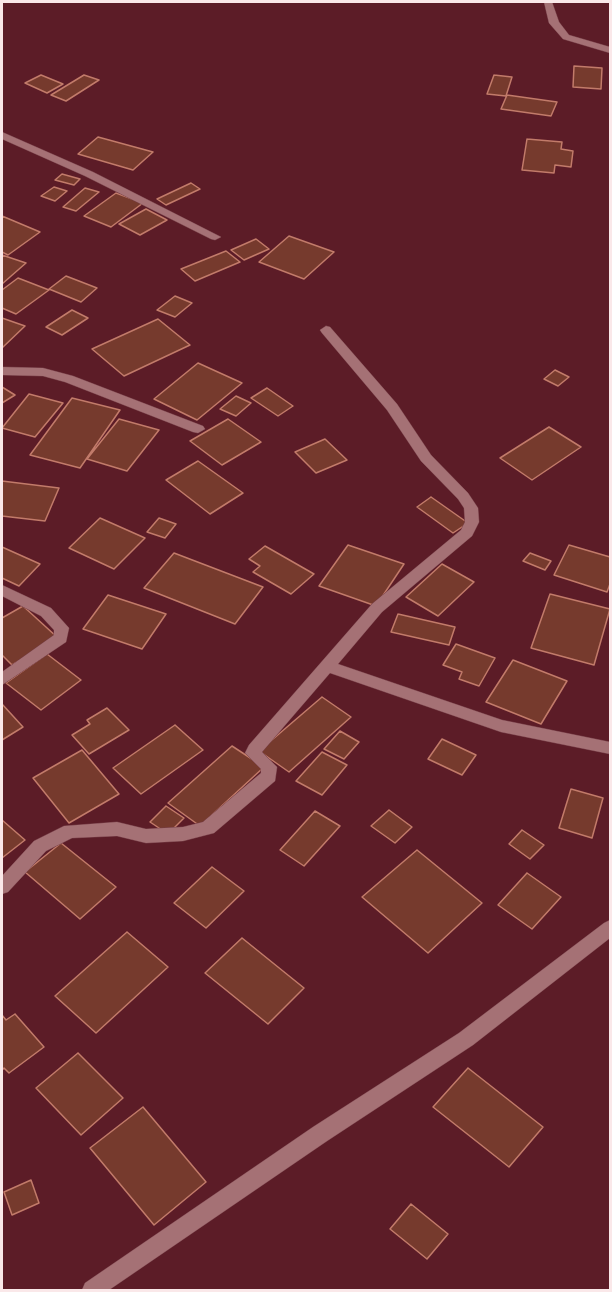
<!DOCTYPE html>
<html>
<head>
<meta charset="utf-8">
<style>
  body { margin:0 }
  #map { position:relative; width:612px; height:1292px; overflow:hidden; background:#5c1c27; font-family:Manrope,sans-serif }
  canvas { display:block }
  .frame { position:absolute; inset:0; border:3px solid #fae8e9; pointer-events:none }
</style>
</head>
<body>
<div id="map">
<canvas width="612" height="1292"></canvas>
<div class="frame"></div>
</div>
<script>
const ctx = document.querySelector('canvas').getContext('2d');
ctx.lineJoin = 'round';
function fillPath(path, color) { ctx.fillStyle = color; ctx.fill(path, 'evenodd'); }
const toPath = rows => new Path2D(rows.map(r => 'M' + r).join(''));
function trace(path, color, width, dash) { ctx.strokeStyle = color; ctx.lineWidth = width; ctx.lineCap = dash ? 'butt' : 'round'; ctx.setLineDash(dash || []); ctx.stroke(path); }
const building = toPath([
  [574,66,602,68,601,89,573,87,574,66],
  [41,75,63,84,47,93,25,83,41,75],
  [84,75,99,80,66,101,51,95,84,75],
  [494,75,512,77,506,96,487,94,494,75],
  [507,95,557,102,551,116,501,109,507,95],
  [98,137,153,152,133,170,78,154,98,137],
  [527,139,562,142,561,149,573,151,571,167,555,165,554,173,522,170,527,139],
  [62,174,80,179,74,185,55,180,62,174],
  [191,183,200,189,166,205,157,199,191,183],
  [54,187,67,191,55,201,41,196,54,187],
  [85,188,99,192,76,211,63,207,85,188],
  [116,193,143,203,111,227,84,216,116,193],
  [146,209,167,220,140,235,119,224,146,209],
  [2,216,40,232,8,255,2,252,2,216],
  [289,236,334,252,304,279,259,262,289,236],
  [256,239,269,249,244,260,231,250,256,239],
  [226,251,240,262,195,281,181,269,226,251],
  [2,255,26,263,2,284,2,255],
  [66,276,97,288,81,302,49,289,66,276],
  [18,278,49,290,16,314,2,308,2,290,18,278],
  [175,296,192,303,175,317,157,310,175,296],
  [72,310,88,318,62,335,46,327,72,310],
  [2,318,25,326,2,348,2,318],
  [158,319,190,345,124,376,92,349,158,319],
  [198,363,242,383,197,420,154,399,198,363],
  [555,370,569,377,558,386,544,379,555,370],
  [2,387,15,395,2,403,2,387],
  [267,388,293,406,278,416,251,398,267,388],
  [29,394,63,403,35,437,2,428,29,394],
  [236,396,251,403,236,416,220,409,236,396],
  [72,398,120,410,80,468,30,455,72,398],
  [119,419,159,430,127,471,87,459,119,419],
  [228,419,261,442,222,465,190,441,228,419],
  [549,427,581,447,532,480,500,458,549,427],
  [325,439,347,460,316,473,295,452,325,439],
  [198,461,243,493,210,514,166,480,198,461],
  [2,481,59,488,45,521,2,516,2,481],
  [431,497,468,523,453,533,417,507,431,497],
  [100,518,145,538,114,569,69,548,100,518],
  [159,518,176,524,165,538,147,532,159,518],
  [348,545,404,564,376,606,319,586,348,545],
  [569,545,610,557,610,584,607,592,554,575,569,545],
  [265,546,314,574,291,594,253,572,260,566,249,559,265,546],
  [2,547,40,564,19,586,2,578,2,547],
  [174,553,263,587,235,624,144,588,174,553],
  [530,553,551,561,545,570,523,561,530,553],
  [442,564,474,582,438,616,406,597,442,564],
  [550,594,610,609,594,665,531,648,550,594],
  [108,595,166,614,142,649,83,629,108,595],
  [23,606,58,638,12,665,2,655,2,618,23,606],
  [398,614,455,627,449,645,391,632,398,614],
  [456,644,495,658,479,686,459,679,462,672,443,665,456,644],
  [47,654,81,680,41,710,6,683,47,654],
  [513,660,567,681,541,724,486,702,513,660],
  [322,697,351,717,289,772,259,751,322,697],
  [2,704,23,727,2,740,2,704],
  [107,708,129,730,89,754,72,735,90,724,87,720,107,708],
  [175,725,203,750,141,794,113,768,175,725],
  [340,731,359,742,344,759,324,749,340,731],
  [442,739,476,755,462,775,428,759,442,739],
  [232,746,264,767,200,826,168,803,232,746],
  [82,750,119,794,69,823,33,778,82,750],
  [322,752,347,765,322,795,296,781,322,752],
  [571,789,603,798,592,838,559,828,571,789],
  [166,806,184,818,168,834,150,822,166,806],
  [389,810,412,827,395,843,371,826,389,810],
  [315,811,340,826,304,866,280,850,315,811],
  [2,820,25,840,2,858,2,820],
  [522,830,544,845,530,859,509,844,522,830],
  [61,843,116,887,80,919,25,872,61,843],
  [417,850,482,903,428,953,362,897,417,850],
  [212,867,244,891,206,928,174,903,212,867],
  [527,873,561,897,532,929,498,905,527,873],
  [127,932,168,967,96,1033,55,996,127,932],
  [242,938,304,988,268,1024,205,973,242,938],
  [15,1014,44,1047,9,1073,4,1068,2,1070,2,1015,6,1020,15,1014],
  [78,1053,123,1098,81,1135,36,1088,78,1053],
  [468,1068,543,1127,509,1167,433,1107,468,1068],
  [143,1107,206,1182,154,1225,90,1148,143,1107],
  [31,1180,39,1203,12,1215,4,1192,31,1180],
  [411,1204,448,1234,427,1259,390,1229,411,1204]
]);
fillPath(building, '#763a2d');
trace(building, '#c27b6a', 1.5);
const minor = toPath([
  [544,2,552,2,559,22,569,35,610,47,610,53,563,39,549,23,544,2],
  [2,132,93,172,221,237,215,240,211,239,85,176,2,139,2,132],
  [326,326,330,327,397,404,431,455,468,493,478,508,479,522,472,536,382,612,338,664,502,720,610,742,610,754,501,732,330,673,262,752,277,767,275,781,214,833,183,841,146,843,117,836,72,838,46,851,8,892,2,894,2,876,34,841,64,826,117,822,146,829,183,827,203,822,261,773,261,769,245,753,249,745,372,604,461,530,465,522,464,508,458,499,421,461,387,410,322,333,320,330,326,326],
  [2,367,43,368,73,376,203,426,205,429,198,433,193,432,65,382,43,376,2,375,2,367],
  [2,585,51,608,69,628,66,642,2,685,2,672,54,635,54,630,41,616,2,596,2,585],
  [610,920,610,938,473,1045,327,1141,109,1290,82,1290,85,1283,313,1127,459,1033,604,923,610,920]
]);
trace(minor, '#753d46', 1);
fillPath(minor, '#a57175');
</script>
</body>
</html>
